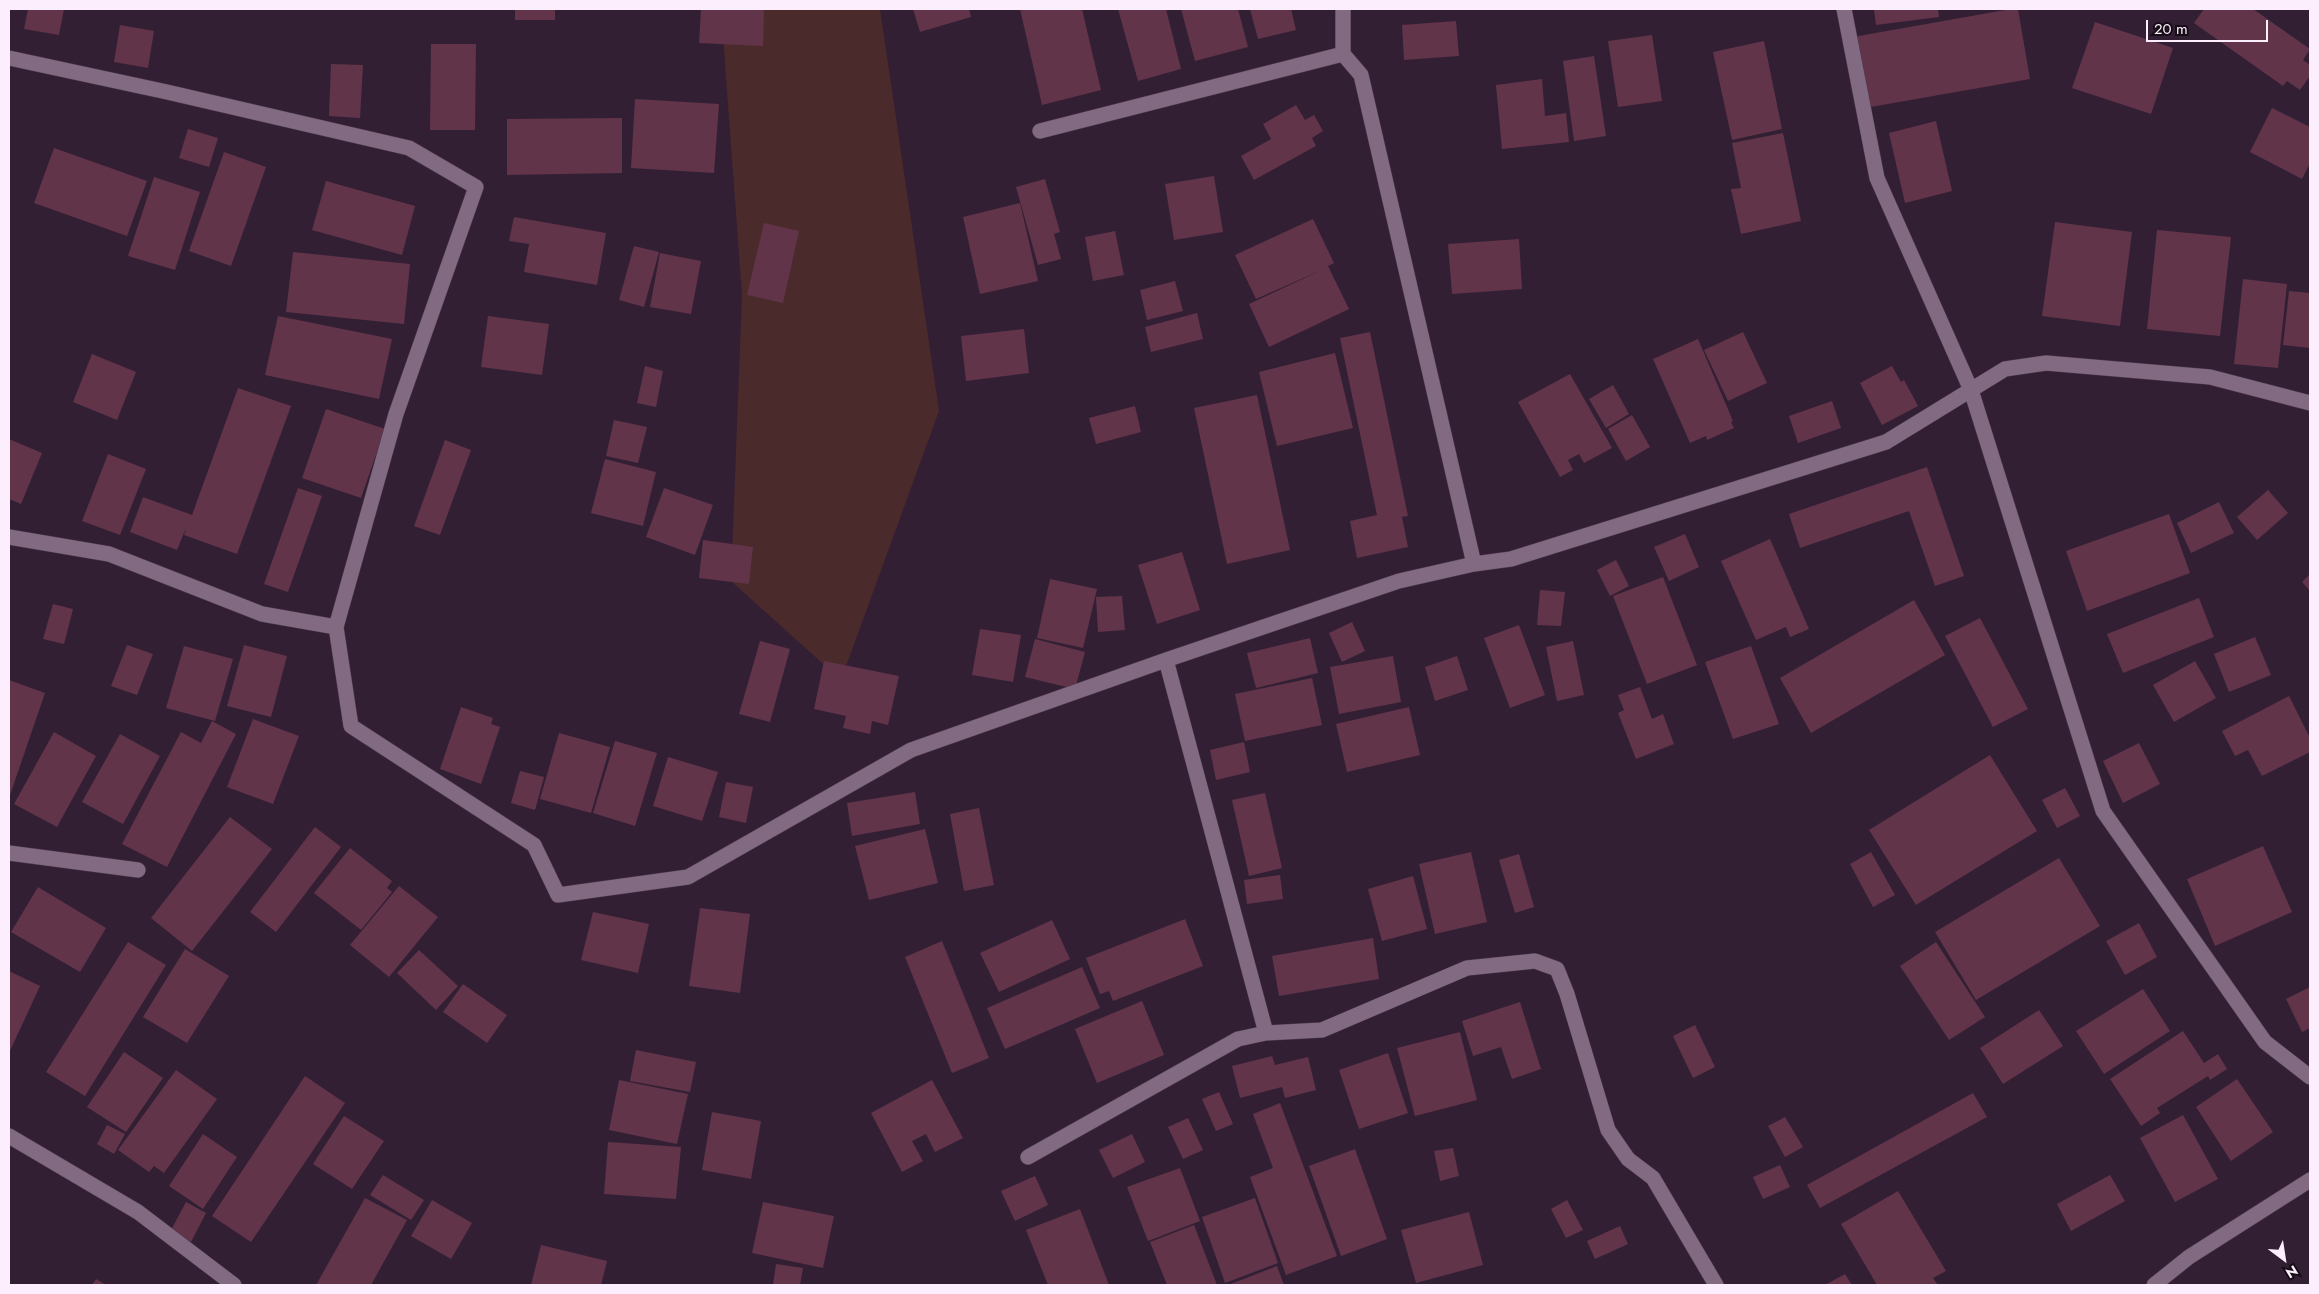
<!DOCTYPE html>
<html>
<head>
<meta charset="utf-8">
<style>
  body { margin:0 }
  #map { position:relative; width:2319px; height:1294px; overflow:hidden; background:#331f34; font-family:Jost,sans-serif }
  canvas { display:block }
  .frame { position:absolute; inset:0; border:10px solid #fceefc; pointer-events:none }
  .north { position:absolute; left:2259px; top:1234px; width:50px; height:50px; -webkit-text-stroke:4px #160d16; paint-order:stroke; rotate:149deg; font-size:14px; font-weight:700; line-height:20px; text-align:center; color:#fceefc }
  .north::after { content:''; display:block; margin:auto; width:18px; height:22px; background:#fceefc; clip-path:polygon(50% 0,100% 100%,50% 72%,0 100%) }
  .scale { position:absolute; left:2146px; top:20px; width:122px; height:22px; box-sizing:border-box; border:2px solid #fceefc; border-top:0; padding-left:6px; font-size:15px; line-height:18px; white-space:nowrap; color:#fceefc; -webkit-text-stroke:4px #160d16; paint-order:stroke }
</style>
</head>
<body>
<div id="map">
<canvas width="2319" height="1294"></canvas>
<div class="frame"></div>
<div class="north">N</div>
<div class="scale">20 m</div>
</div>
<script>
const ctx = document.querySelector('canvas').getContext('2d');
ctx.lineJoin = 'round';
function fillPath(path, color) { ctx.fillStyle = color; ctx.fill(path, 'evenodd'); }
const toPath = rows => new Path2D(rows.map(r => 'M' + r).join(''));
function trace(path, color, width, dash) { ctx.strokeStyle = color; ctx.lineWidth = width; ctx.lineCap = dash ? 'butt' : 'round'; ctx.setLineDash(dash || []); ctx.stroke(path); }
fillPath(toPath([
  [721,9,880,9,939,411,841,680,731,581,742,295]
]), '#4b2a2c');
fillPath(toPath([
  [28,9,64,9,59,35,24,29],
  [515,9,555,9,555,20,515,20],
  [701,9,764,9,763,46,699,43],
  [913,9,969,9,971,17,920,32],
  [1020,9,1082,9,1101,90,1042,105],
  [1118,9,1166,9,1181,69,1138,81],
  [1181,9,1238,9,1248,47,1195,61],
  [1250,9,1291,9,1296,30,1258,39],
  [1874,9,1938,9,1939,17,1876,25],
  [2011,9,2018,9,2030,79,1865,108,1853,37],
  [2204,9,2253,9,2310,49,2303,60,2310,65,2310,76,2300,90,2287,81,2283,86,2194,23],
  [1456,21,1459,56,1404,60,1402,25],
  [2095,22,2173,48,2151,114,2072,88],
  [120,25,154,31,148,68,114,62],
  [1652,35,1662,101,1618,107,1608,41],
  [1764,41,1782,129,1732,140,1713,52],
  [431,44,476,44,475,130,430,130],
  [1594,56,1606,136,1574,141,1563,61],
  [331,64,363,65,360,118,329,116],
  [1542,79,1545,116,1566,113,1569,142,1502,149,1496,85],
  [635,99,719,104,714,173,631,168],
  [1296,105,1305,120,1314,115,1323,131,1312,138,1316,146,1254,180,1241,156,1271,139,1263,124],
  [2272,108,2310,127,2310,163,2302,179,2250,152],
  [622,118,622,173,507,175,507,119],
  [1936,121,1952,191,1905,203,1889,133],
  [188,129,218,138,209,167,179,158],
  [1783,133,1801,221,1741,234,1731,189,1741,188,1732,143],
  [54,148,147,181,127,236,34,203],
  [224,152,266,167,231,266,189,251],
  [1214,176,1223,232,1174,240,1165,184],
  [154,177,200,192,175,270,128,256],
  [1045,179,1060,232,1054,234,1061,259,1038,265,1016,187],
  [326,181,415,206,402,255,312,230],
  [1020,203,1038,281,980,294,963,217],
  [514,217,606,233,597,285,524,272,529,244,509,241],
  [1313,219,1334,263,1328,266,1349,309,1269,347,1249,304,1324,269,1256,299,1235,255],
  [2055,222,2132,232,2120,326,2042,316],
  [764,223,799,231,783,303,747,295],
  [2157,230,2231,237,2220,336,2147,329],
  [1115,231,1124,275,1093,281,1085,237],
  [1519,239,1522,289,1452,294,1448,244],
  [634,246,659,252,644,307,619,300],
  [293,252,410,264,404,324,286,312],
  [660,253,701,261,691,314,650,307],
  [2243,279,2287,284,2278,368,2234,364],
  [1175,281,1183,311,1147,320,1140,290],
  [2289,291,2310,293,2310,348,2283,345],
  [1197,313,1203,339,1151,352,1145,327],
  [278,316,392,339,379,399,265,375],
  [488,316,549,324,542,375,481,367],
  [1024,329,1029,373,966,381,961,336],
  [1370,332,1408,516,1402,517,1408,547,1357,558,1350,521,1377,515,1340,338],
  [1743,332,1767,383,1728,401,1704,350],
  [1698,339,1733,421,1731,422,1734,428,1707,440,1706,436,1690,443,1653,359],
  [1335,353,1353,428,1277,446,1259,372],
  [92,354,136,372,117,420,73,402],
  [645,366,663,371,656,407,637,403],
  [1892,366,1901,382,1904,380,1918,406,1882,425,1860,383],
  [1570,374,1612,448,1584,463,1579,454,1568,460,1573,470,1560,477,1518,402],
  [1613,385,1629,414,1606,428,1589,399],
  [238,388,291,406,237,554,184,535,186,528,177,550,130,532,143,497,192,515],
  [1257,395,1290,550,1227,564,1194,408],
  [1832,401,1841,428,1798,443,1789,416],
  [1135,406,1141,432,1096,444,1089,418],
  [326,409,385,429,361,498,302,478],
  [1632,415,1650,447,1626,461,1608,429],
  [614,420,647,427,638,463,606,456],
  [9,439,42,453,21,504,9,499],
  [445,440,471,450,440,535,414,526],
  [108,454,146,469,120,535,82,521],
  [605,459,656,472,643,526,591,513],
  [1927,467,1964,576,1935,586,1909,511,1800,548,1789,514],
  [298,488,322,496,288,592,264,584],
  [664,488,713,505,695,555,646,537],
  [2268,490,2288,513,2257,540,2237,517],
  [2219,502,2234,533,2191,553,2177,523],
  [2169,514,2190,573,2087,611,2066,551],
  [1685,534,1699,567,1669,581,1654,547],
  [1770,539,1809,629,1790,637,1786,627,1756,640,1721,561],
  [703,540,753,547,749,584,699,578],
  [1182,552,1200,610,1157,624,1138,565],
  [1616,560,1629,586,1610,596,1597,570],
  [2310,574,2310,591,2302,582],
  [1663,577,1697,665,1647,684,1613,596],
  [1050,579,1097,589,1083,648,1037,638],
  [1540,590,1565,592,1561,626,1537,625],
  [1122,596,1125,630,1098,632,1096,597],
  [2199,598,2214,637,2123,673,2107,634],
  [1914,600,1945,655,1811,733,1780,678],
  [53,604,73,609,64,644,43,639],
  [1980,618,2028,709,1993,727,1945,636],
  [1352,622,1365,651,1342,662,1329,633],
  [1519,625,1545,695,1510,708,1484,638],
  [980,629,1021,635,1013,682,972,675],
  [2255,637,2271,675,2229,692,2214,654],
  [1310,638,1318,673,1256,688,1247,653],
  [1035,639,1085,652,1075,689,1025,677],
  [760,641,790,649,770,722,739,714],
  [1573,641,1584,695,1557,701,1546,647],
  [127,645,153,654,137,695,111,686],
  [244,645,287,656,271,717,227,706],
  [184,646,233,659,215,721,166,708],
  [1751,646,1779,724,1733,739,1705,662],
  [1393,656,1401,702,1339,714,1330,667],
  [1457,656,1468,690,1435,701,1425,667],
  [824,661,899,676,888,725,872,721,870,734,843,728,846,716,814,709],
  [2195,661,2216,698,2174,722,2153,685],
  [1312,678,1322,725,1245,741,1235,694],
  [9,680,45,693,9,798],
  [1640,687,1652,719,1663,714,1674,744,1636,759,1618,713,1624,710,1618,695],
  [2289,696,2310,738,2310,752,2262,776,2248,750,2235,756,2222,731],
  [461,707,493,718,491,724,500,727,481,784,440,769],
  [1409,707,1420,755,1347,772,1336,724],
  [253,719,299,736,273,804,227,787],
  [212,721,236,734,167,867,122,844,181,732,201,743],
  [54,732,96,756,57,827,14,804],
  [559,733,610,747,591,813,540,799],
  [120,734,160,756,123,824,82,802],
  [615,741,657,753,635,826,593,813],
  [1244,742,1250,772,1216,780,1210,750],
  [2139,743,2160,784,2123,803,2103,761],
  [1990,755,2037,831,1916,905,1869,830],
  [668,757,718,772,702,821,653,806],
  [520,771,544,777,535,810,511,803],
  [726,782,753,787,746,823,719,817],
  [2065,788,2080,816,2057,828,2042,800],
  [915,792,920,824,852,836,847,803],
  [1265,793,1282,868,1249,876,1232,800],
  [979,808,994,885,964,891,950,814],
  [230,817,272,849,192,951,151,918],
  [315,827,341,847,276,932,250,912],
  [925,829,938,883,869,900,855,846],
  [2263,846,2292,912,2215,946,2187,879],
  [350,848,392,881,387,888,392,892,361,930,314,893],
  [1471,852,1487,922,1435,934,1419,864],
  [1871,852,1895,895,1873,907,1850,864],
  [1519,854,1534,907,1515,913,1499,860],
  [2059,858,2100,926,1976,1000,1935,932],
  [1280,875,1283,899,1247,904,1244,880],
  [1413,876,1427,929,1382,941,1368,889],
  [399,886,438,917,389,977,350,945],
  [38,887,106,928,80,972,11,932],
  [700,908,750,914,740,993,689,986],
  [593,912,649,924,638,973,581,960],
  [1185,919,1203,966,1113,1001,1109,991,1100,994,1086,958],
  [1052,920,1070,959,999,992,980,953],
  [2139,923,2157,957,2125,975,2106,941],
  [1373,938,1379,979,1279,996,1272,956],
  [942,941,989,1058,952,1073,905,957],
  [128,942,166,965,85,1096,46,1072],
  [1936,942,1985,1017,1949,1040,1900,966],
  [185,949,229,976,187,1043,143,1017],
  [419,950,458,986,436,1010,397,973],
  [1082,967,1100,1008,1005,1049,987,1008],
  [9,971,40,986,9,1053],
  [463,984,507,1015,487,1043,443,1012],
  [2310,987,2310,1028,2302,1032,2286,999],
  [2143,989,2170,1031,2104,1074,2076,1031],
  [1142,1001,1164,1055,1097,1083,1075,1029],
  [1520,1002,1541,1069,1512,1079,1501,1047,1473,1056,1462,1021],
  [2039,1010,2063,1046,2003,1084,1980,1048],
  [1695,1025,1715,1067,1693,1078,1673,1036],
  [2183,1031,2204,1063,2218,1054,2227,1069,2210,1080,2208,1076,2157,1108,2160,1113,2141,1126,2110,1079],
  [1460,1032,1477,1100,1415,1116,1397,1048],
  [636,1050,696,1062,690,1092,630,1081],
  [124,1052,163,1078,126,1132,87,1107],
  [1388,1053,1408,1113,1359,1129,1339,1070],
  [1272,1056,1275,1065,1308,1057,1316,1090,1285,1098,1282,1087,1240,1098,1232,1066],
  [176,1070,217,1099,164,1173,154,1166,149,1172,118,1150],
  [305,1076,345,1103,251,1242,212,1216],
  [2237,1079,2273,1132,2231,1161,2196,1107],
  [619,1080,688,1094,677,1144,609,1130],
  [932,1080,963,1138,935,1152,926,1134,912,1141,923,1161,902,1172,871,1113],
  [1219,1092,1233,1124,1216,1131,1202,1099],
  [1973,1093,1987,1117,1820,1208,1807,1185],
  [1280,1103,1337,1256,1286,1275,1250,1177,1273,1168,1253,1114],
  [712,1112,761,1121,751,1179,702,1170],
  [2183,1115,2218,1179,2175,1202,2140,1138],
  [344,1116,384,1141,352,1189,313,1164],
  [1785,1117,1803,1147,1785,1157,1768,1126],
  [1188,1118,1203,1150,1183,1159,1168,1127],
  [107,1125,125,1134,114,1154,97,1144],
  [203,1134,237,1157,203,1209,169,1186],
  [1132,1134,1145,1162,1113,1178,1099,1150],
  [608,1142,681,1147,676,1199,604,1194],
  [1453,1148,1459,1176,1440,1181,1434,1151],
  [1355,1149,1387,1239,1341,1256,1309,1166],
  [1780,1165,1790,1187,1763,1199,1753,1177],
  [1180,1168,1200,1221,1148,1241,1127,1187],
  [383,1175,424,1200,411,1220,370,1195],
  [2110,1175,2125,1201,2071,1231,2057,1204],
  [1035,1176,1048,1205,1015,1221,1001,1191],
  [1898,1191,1946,1271,1933,1278,1938,1285,1877,1285,1841,1224],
  [365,1198,407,1220,371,1285,316,1285],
  [1255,1198,1278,1263,1225,1283,1202,1217],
  [432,1200,472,1223,451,1259,411,1236],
  [1567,1200,1583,1230,1566,1238,1551,1209],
  [186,1202,206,1213,191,1242,171,1230],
  [763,1202,834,1216,823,1268,752,1253],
  [1080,1209,1109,1285,1048,1285,1026,1230],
  [1469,1212,1483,1265,1416,1283,1401,1230],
  [1194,1225,1217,1285,1167,1285,1150,1242],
  [1620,1226,1628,1244,1595,1259,1587,1241],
  [541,1245,607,1261,601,1285,531,1285],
  [776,1264,803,1268,800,1285,773,1285],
  [1277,1266,1284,1285,1228,1285],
  [1845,1274,1852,1285,1825,1285],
  [96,1279,106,1285,92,1285]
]), '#61344a');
const minor = toPath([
  [1343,9,1343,54,1361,75,1474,564],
  [1844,9,1877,178,1971,390,2103,811,2265,1042,2310,1077],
  [9,58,167,92,409,148,476,187,396,414,336,627],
  [1040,131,1343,54],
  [9,537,109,554,262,614,336,627,351,726,534,845,558,895,688,877,911,750,1166,660,1399,581,1474,564,1511,559,1886,442,2005,369,2046,363,2210,377,2310,403],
  [1166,660,1266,1033,1322,1030,1467,968,1535,961,1557,969,1567,994,1608,1130,1628,1159,1653,1178,1716,1285],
  [9,853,138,870],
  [9,1136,138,1212,234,1285],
  [1028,1157,1238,1039,1266,1033],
  [2154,1285,2189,1257,2310,1180]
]);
trace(minor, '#4c3b4c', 16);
trace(minor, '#826a83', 15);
</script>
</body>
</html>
